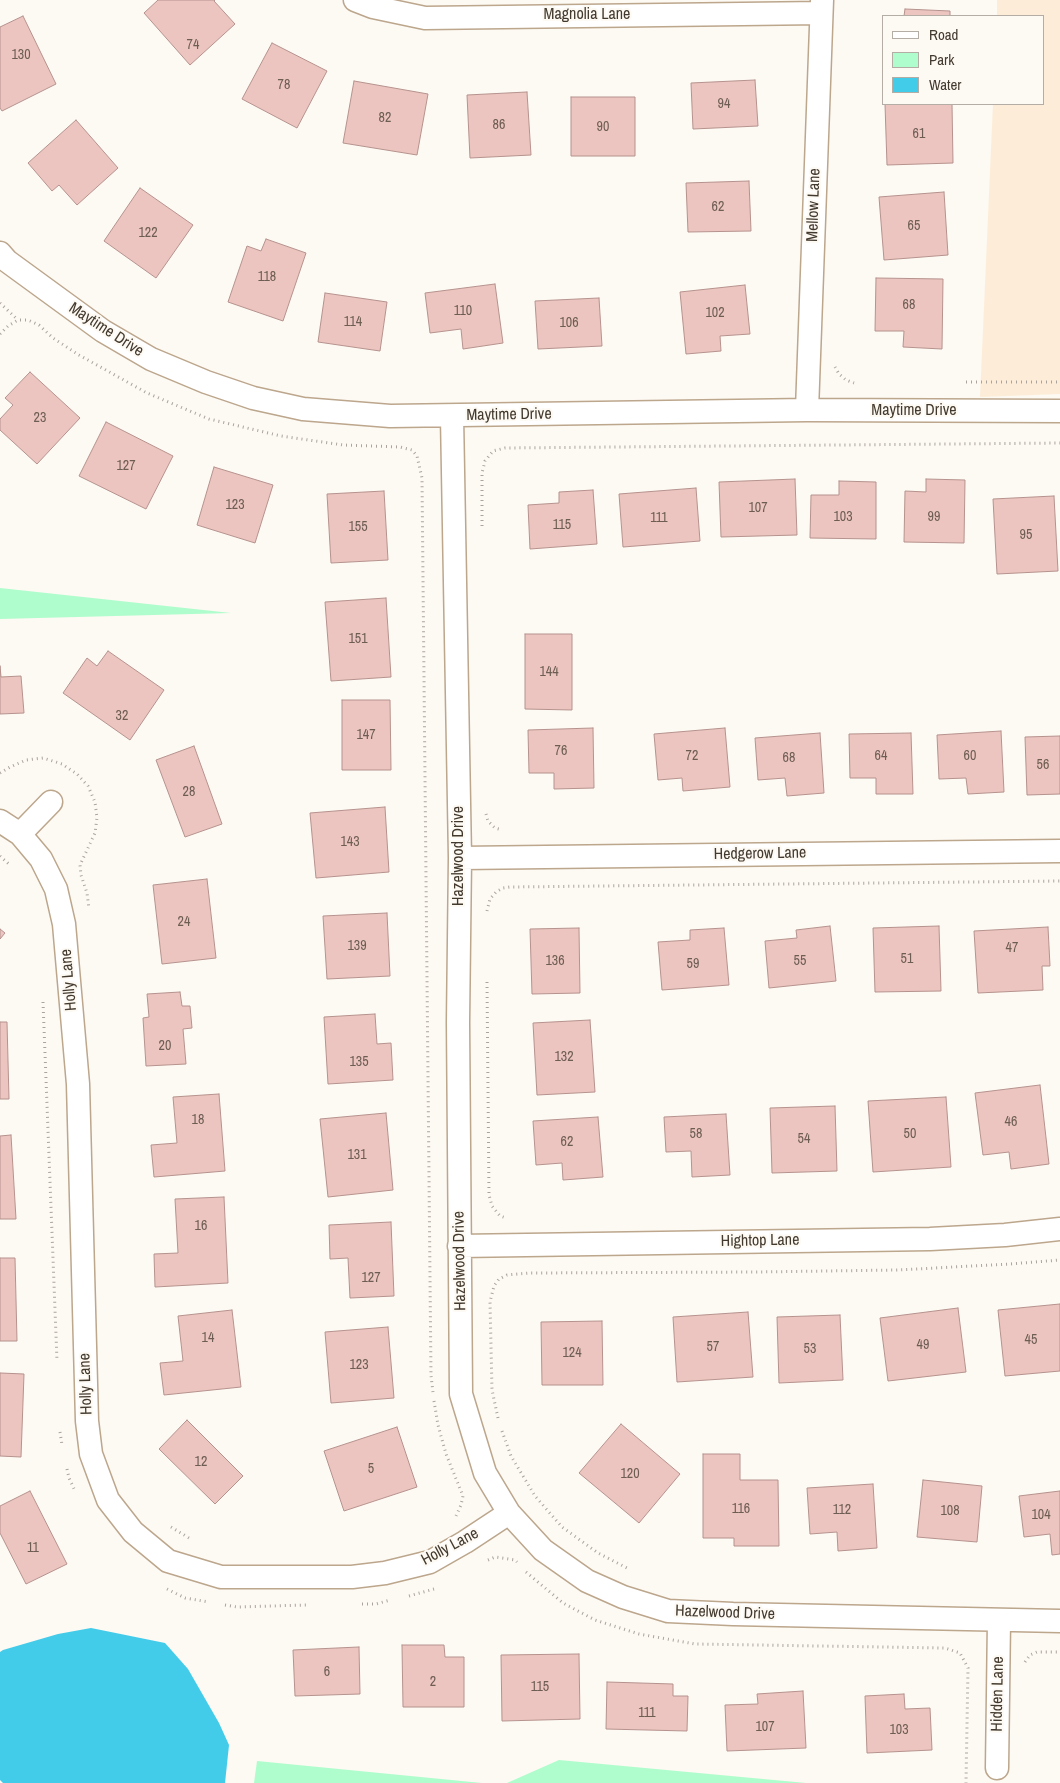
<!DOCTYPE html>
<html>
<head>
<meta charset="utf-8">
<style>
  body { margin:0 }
  #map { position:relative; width:1060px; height:1783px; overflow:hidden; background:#fdf9f3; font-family:"Archivo Narrow",sans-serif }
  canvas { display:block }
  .legend { position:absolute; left:882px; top:15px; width:162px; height:90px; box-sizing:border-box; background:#fdf9f3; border:1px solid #b3ada5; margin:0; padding:6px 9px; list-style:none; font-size:15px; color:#433a2f }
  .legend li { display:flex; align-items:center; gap:10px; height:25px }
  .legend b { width:25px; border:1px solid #b3ada5 }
</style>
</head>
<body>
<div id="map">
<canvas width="1060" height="1783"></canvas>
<ul class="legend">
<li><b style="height:6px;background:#fff"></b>Road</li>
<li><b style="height:14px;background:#affdcc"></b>Park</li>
<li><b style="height:14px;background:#43cbea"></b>Water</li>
</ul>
</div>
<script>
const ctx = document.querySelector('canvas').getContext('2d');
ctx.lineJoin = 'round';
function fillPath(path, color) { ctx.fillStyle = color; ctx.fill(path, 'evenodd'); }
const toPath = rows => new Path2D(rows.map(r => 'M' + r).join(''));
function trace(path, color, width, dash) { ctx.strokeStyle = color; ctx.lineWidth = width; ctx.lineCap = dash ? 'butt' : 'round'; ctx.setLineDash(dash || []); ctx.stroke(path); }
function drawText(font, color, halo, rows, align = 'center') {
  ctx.font = font + ' "Archivo Narrow",sans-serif'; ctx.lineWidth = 4; ctx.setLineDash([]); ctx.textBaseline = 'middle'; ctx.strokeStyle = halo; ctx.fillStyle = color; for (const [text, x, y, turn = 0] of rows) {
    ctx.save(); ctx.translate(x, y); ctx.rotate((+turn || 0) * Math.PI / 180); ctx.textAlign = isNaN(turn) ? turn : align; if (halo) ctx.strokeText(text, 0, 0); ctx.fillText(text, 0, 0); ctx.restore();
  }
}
fillPath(toPath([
  [997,0,1060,0,1060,394,980,397,993,104,1044,104,1044,16,997,16]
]), '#fdedd8');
fillPath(toPath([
  [0,588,231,613,0,619],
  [559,1760,806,1783,507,1783],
  [257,1761,482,1783,254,1783]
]), '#affdcc');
fillPath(toPath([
  [91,1628,165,1643,188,1669,219,1723,229,1745,225,1783,3,1783,0,1780,0,1652,3,1650,58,1634]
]), '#43cbea');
const building = toPath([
  [158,0,215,0,214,1,235,24,190,65,144,13,158,0],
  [905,9,950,11,950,16,904,16,905,9],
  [23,16,56,84,2,111,0,108,0,27,23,16],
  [272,43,327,71,297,128,242,99,272,43],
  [755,80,758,126,693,129,691,83,755,80],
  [354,81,428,94,417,155,343,143,354,81],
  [527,92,531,155,470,158,467,95,527,92],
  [571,97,635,97,635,156,571,156,571,97],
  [885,104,952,104,953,163,887,165,885,104],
  [76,120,118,168,77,205,59,185,52,191,28,163,76,120],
  [749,181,751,231,688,232,686,183,749,181],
  [140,188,193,225,156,278,104,241,140,188],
  [944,192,948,255,884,260,879,197,944,192],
  [266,239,306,253,283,321,228,302,247,246,261,251,266,239],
  [876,278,943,279,942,349,903,347,904,331,875,331,876,278],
  [495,284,503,343,463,349,461,329,430,333,425,293,495,284],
  [745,285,750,334,720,336,721,351,686,354,680,292,745,285],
  [325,293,387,302,380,351,318,342,325,293],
  [599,298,602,346,538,349,535,301,599,298],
  [30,372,80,418,37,464,0,430,0,419,13,405,5,398,30,372],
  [106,422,173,456,146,509,79,476,106,422],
  [214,467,273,485,255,543,197,525,214,467],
  [795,479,797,535,721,537,719,482,795,479],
  [926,479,965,480,964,543,904,542,905,491,926,492,926,479],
  [839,481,876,482,876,539,810,538,811,495,839,495,839,481],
  [696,488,700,541,623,547,619,494,696,488],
  [593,490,597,544,530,549,528,505,559,503,559,492,593,490],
  [384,491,388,560,331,563,327,494,384,491],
  [1054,496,1058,571,997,574,993,499,1054,496],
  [386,598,391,677,331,681,325,602,386,598],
  [525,634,572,634,572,710,525,709,525,634],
  [108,651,164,690,130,740,63,693,87,658,97,666,108,651],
  [0,666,1,677,21,676,24,713,0,714,0,666],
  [342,700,390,700,391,770,342,770,342,700],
  [593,728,594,788,554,789,554,773,529,773,528,730,593,728],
  [725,728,730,787,683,791,682,778,658,780,654,734,725,728],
  [1001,731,1004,792,968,794,966,778,939,779,937,735,1001,731],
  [820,733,824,793,787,796,785,778,758,780,755,738,820,733],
  [911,733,913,794,876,794,876,778,850,778,849,734,911,733],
  [1060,736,1060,794,1027,795,1025,737,1060,736],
  [194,746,222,824,185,837,156,760,194,746],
  [385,807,389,872,316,878,310,813,385,807],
  [207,879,216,958,162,964,153,885,207,879],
  [387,913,390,976,327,979,323,916,387,913],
  [830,926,836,981,769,988,765,941,797,938,796,930,830,926],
  [939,926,941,991,875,992,873,928,939,926],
  [1048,927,1050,966,1042,966,1043,990,978,993,974,931,1048,927],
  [579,928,580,993,532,994,530,929,579,928],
  [724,928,729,985,662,990,658,942,690,940,690,930,724,928],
  [0,929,5,933,0,939,0,929],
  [180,992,182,1006,190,1006,192,1028,183,1029,186,1064,146,1066,143,1018,149,1017,147,994,180,992],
  [375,1014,377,1044,391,1043,393,1080,328,1084,324,1017,375,1014],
  [590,1020,595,1092,537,1095,533,1023,590,1020],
  [0,1022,7,1022,9,1099,0,1099,0,1022],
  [1040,1085,1049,1164,1011,1169,1009,1152,983,1155,975,1093,1040,1085],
  [219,1094,225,1171,154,1177,151,1145,177,1143,173,1097,219,1094],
  [946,1097,951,1167,873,1172,868,1101,946,1097],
  [835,1106,837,1171,772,1173,770,1108,835,1106],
  [386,1113,393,1190,328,1197,320,1119,386,1113],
  [726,1114,730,1175,692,1177,691,1151,666,1152,664,1117,726,1114],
  [598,1117,603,1177,563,1180,562,1163,536,1165,533,1121,598,1117],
  [11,1135,16,1219,0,1219,0,1136,11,1135],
  [224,1197,228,1283,155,1287,154,1254,178,1253,175,1199,224,1197],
  [391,1222,394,1296,350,1298,348,1258,330,1259,329,1225,391,1222],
  [0,1258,15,1258,17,1341,0,1341,0,1258],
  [1060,1304,1060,1371,1005,1376,998,1310,1060,1304],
  [958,1308,966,1372,888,1381,880,1318,958,1308],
  [232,1310,241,1387,164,1395,160,1363,183,1361,178,1316,232,1310],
  [748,1312,753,1377,677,1382,673,1317,748,1312],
  [840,1315,843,1380,779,1383,777,1317,840,1315],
  [602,1321,603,1385,542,1385,541,1322,602,1321],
  [388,1327,394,1398,331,1403,325,1332,388,1327],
  [0,1373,24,1374,21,1457,0,1456,0,1373],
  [187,1420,243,1476,215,1504,159,1449,187,1420],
  [621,1424,680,1474,639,1523,579,1473,621,1424],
  [397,1427,417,1487,344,1511,324,1451,397,1427],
  [703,1454,740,1454,740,1480,778,1480,779,1546,734,1546,734,1538,703,1538,703,1454],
  [923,1480,982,1486,977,1542,917,1537,923,1480],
  [873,1484,877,1548,838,1551,837,1532,810,1534,807,1488,873,1484],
  [30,1491,67,1564,26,1584,0,1533,0,1506,30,1491],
  [1060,1491,1060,1554,1052,1555,1050,1534,1024,1537,1019,1496,1060,1491],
  [402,1645,444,1645,445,1657,464,1657,464,1707,403,1707,402,1645],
  [359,1647,360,1694,295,1696,293,1650,359,1647],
  [579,1654,580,1719,502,1721,501,1655,579,1654],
  [607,1682,673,1684,673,1696,688,1696,687,1731,606,1729,607,1682],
  [803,1691,806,1748,727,1751,725,1705,758,1704,757,1694,803,1691],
  [904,1694,905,1709,930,1708,932,1750,867,1753,865,1696,904,1694]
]);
fillPath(building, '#ecc5c0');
trace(building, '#b6928d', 1);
const street = toPath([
  [355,0,373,7,425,18,821,13],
  [0,253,7,261,103,331,151,359,206,382,253,398,303,409,390,416,807,410,1060,411],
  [807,410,822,0],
  [452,416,460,858,458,1022,461,1394,485,1473,509,1513,543,1550,587,1581,623,1597,668,1611,733,1614,1060,1621],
  [0,821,20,834,41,859,56,889,64,924,78,1084,87,1421,91,1454,108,1500,133,1532,168,1561,221,1577,352,1577,385,1573,430,1562,465,1542,509,1513],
  [20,834,51,802],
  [460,858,1060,851],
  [459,1246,930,1239,1005,1235,1060,1229],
  [997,1768,999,1620]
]);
trace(street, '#bca68c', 25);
trace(toPath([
  [0,303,18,320],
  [0,334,8,326,18,320,28,320,39,325,53,338,79,355,147,393,209,419,281,436,343,445,400,447,412,450,417,456,422,478,431,1376,433,1392],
  [835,367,839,374,846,380,854,383],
  [966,382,1060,382],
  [482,526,482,473,485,461,493,451,505,448,1060,443],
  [0,773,10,767,26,760,43,758,62,764,77,774,88,786,95,802,97,818,95,833,80,865,81,875,87,893,89,909],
  [486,814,488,821,495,828,502,830],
  [0,856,11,866],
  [487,911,490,899,496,892,503,888,510,887,1060,881],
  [487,982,489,1195,492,1206,500,1216,506,1218],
  [43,1002,57,1361],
  [434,1401,438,1425,446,1454,463,1496,461,1505,456,1516],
  [498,1418,492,1390,490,1302,494,1286,499,1279,507,1275,529,1273,757,1272,897,1270,1010,1264,1060,1260],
  [502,1431,511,1456,535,1496,562,1527,598,1553,629,1569],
  [60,1432,62,1445],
  [67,1469,69,1478,75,1491],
  [171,1527,189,1538],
  [488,1560,495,1557,515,1560,517,1562],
  [526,1572,563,1603,595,1620,639,1634,695,1644,945,1648,960,1653,968,1668,966,1783],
  [167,1589,185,1598,209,1602],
  [409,1596,434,1589],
  [362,1604,376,1604,390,1600],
  [225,1605,237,1607,306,1605],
  [1025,1662,1030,1655,1037,1652,1060,1652]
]), '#aaa49c', 3, [1, 4]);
trace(street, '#fff', 22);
drawText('14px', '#6d5d53', null, [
  ["74",193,45],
  ["130",21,55],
  ["78",284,85],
  ["94",724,104],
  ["82",385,118],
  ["86",499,125],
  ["90",603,127],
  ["61",919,134],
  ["62",718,207],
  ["65",914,226],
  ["122",148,233],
  ["118",267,277],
  ["68",909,305],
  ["110",463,311],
  ["102",715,313],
  ["114",353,322],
  ["106",569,323],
  ["23",40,418],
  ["127",126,466],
  ["123",235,505],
  ["107",758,508],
  ["103",843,517],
  ["99",934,517],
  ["111",659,518],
  ["115",562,525],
  ["155",358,527],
  ["95",1026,535],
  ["151",358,639],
  ["144",549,672],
  ["32",122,716],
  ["147",366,735],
  ["76",561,751],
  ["72",692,756],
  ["64",881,756],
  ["60",970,756],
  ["68",789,758],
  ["56",1043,765],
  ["28",189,792],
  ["143",350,842],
  ["24",184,922],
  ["139",357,946],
  ["47",1012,948],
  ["51",907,959],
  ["136",555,961],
  ["55",800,961],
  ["59",693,964],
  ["20",165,1046],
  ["132",564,1057],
  ["135",359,1062],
  ["18",198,1120],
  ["46",1011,1122],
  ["58",696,1134],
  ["50",910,1134],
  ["54",804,1139],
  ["62",567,1142],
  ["131",357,1155],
  ["16",201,1226],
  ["127",371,1278],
  ["14",208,1338],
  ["45",1031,1340],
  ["49",923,1345],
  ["57",713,1347],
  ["53",810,1349],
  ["124",572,1353],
  ["123",359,1365],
  ["12",201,1462],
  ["5",371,1469],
  ["120",630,1474],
  ["116",741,1509],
  ["112",842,1510],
  ["108",950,1511],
  ["104",1041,1515],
  ["11",33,1548],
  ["6",327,1672],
  ["2",433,1682],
  ["115",540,1687],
  ["111",647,1713],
  ["107",765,1727],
  ["103",899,1730]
]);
drawText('16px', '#433a2f', '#fdf9f3', [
  ["Magnolia Lane",587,15],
  ["Mellow Lane",814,205,-88],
  ["Maytime Drive",106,330,33],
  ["Maytime Drive",914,411],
  ["Maytime Drive",509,415,-1],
  ["Hedgerow Lane",760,854,-1],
  ["Hazelwood Drive",459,856,-90],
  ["Holly Lane",69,980,-95],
  ["Hightop Lane",760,1241,-1],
  ["Hazelwood Drive",460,1261,-91],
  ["Holly Lane",86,1384,-92],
  ["Holly Lane",450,1547,-28],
  ["Hazelwood Drive",725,1613,2],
  ["Hidden Lane",998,1694,-89]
]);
</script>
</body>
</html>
